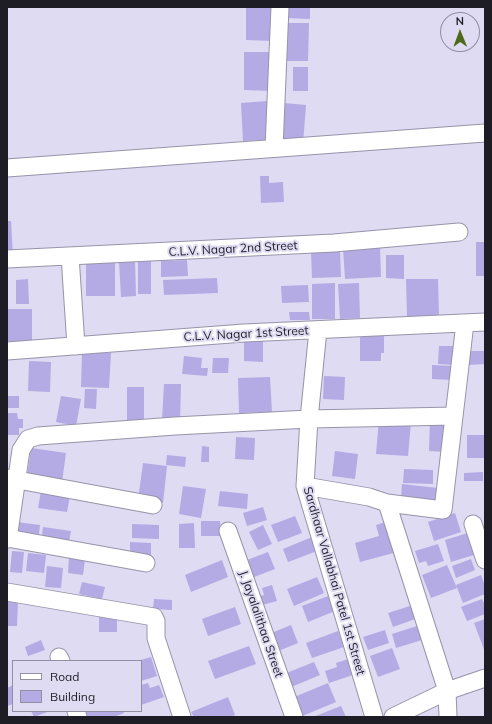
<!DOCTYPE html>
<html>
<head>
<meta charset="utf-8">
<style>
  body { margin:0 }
  #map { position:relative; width:492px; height:724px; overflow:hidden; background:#dedbf2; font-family:Mulish,sans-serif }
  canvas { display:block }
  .frame { position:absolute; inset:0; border:8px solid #1e1d25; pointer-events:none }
  .legend { position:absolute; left:12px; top:660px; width:130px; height:52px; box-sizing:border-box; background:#dedbf2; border:1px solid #918fa0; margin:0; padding:5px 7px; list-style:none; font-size:12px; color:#1e1d25 }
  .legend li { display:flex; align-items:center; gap:8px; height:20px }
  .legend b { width:20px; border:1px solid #918fa0 }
  .north { position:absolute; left:440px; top:12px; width:40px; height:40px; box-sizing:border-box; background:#dedbf2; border:1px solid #918fa0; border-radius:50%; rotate:359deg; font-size:11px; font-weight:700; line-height:16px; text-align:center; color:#1e1d25 }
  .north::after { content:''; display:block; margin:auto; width:14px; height:18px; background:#4f691a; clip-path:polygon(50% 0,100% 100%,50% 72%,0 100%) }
</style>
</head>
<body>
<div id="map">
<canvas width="492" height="724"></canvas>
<div class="frame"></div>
<ul class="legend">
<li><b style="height:5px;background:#fff"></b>Road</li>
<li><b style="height:11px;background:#b4abe5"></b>Building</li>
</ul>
<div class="north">N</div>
</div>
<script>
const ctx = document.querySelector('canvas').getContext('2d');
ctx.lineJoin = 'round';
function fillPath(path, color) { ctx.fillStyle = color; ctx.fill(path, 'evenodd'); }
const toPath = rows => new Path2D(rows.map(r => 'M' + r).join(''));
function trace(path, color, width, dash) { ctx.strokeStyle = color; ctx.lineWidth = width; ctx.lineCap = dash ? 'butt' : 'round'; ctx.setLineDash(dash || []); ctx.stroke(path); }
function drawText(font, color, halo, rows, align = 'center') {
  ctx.font = font + ' Mulish,sans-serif'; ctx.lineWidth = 4; ctx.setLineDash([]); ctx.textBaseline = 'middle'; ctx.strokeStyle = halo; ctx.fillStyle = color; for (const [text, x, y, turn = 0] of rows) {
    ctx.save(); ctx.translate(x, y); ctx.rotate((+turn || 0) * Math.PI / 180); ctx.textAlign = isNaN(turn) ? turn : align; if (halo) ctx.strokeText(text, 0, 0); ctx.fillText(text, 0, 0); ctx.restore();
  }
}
fillPath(toPath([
  [246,7,272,7,272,41,246,40],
  [286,7,310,7,310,19,286,18],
  [284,23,309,23,308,61,284,61],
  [244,52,271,52,271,91,244,90],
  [293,67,308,67,308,91,293,91],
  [267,101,269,140,243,141,241,103],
  [284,103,306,105,303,144,279,142],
  [260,176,269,176,269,183,283,182,284,202,261,203],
  [7,221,11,221,13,256,7,256],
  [476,242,485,242,485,276,476,276],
  [380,246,381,277,345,279,343,248],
  [340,251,341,277,312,278,311,252],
  [386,255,404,255,404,279,386,278],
  [187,260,188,276,161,277,161,261],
  [135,261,136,296,121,297,119,262],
  [151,261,151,294,138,294,138,262],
  [115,262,115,296,86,296,86,263],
  [217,278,218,293,164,295,163,280],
  [28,279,29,304,16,304,16,280],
  [406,279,438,279,439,316,407,316],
  [335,283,335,319,312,319,312,284],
  [359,283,360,318,340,319,338,284],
  [308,285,309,302,282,303,281,286],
  [7,309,32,309,32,341,7,341],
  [289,312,309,312,310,320,290,320],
  [360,335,384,335,384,353,381,353,381,361,360,361],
  [244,341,263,341,263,362,244,361],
  [439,346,455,346,455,365,438,364],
  [469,351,485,351,485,364,469,365],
  [82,352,111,353,109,388,81,387],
  [184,356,202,358,201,368,208,368,207,376,182,374],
  [213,358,229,358,228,373,212,373],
  [29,361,51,362,50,392,28,391],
  [432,365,454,366,453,380,432,379],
  [324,376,345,377,344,400,323,399],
  [270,377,272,412,239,413,238,378],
  [164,384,181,384,180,421,162,420],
  [127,387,144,387,144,423,127,423],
  [85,389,97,389,96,409,84,408],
  [7,396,19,396,19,408,7,408],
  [61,396,81,399,76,426,56,422],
  [7,413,17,413,18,419,23,419,23,428,19,428,19,435,7,435],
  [430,417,447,417,446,452,429,451],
  [379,419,411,422,408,456,376,454],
  [467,435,485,435,485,458,467,458],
  [236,437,255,438,254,460,235,459],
  [202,446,209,447,209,462,201,462],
  [31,448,66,453,62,482,27,477],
  [335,451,358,454,355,479,332,476],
  [167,455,186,457,185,467,166,465],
  [143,463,167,466,163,503,138,500],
  [404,469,433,470,433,484,403,483],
  [483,472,483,481,464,481,464,473],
  [402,484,438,488,436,502,401,498],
  [183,486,206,489,201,518,179,514],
  [41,491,70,496,67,512,38,508],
  [220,491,248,494,247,509,218,506],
  [263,507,267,520,247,526,243,513],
  [455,513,461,532,434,541,428,522],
  [295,516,302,533,278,542,271,525],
  [201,521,220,521,221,536,201,536],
  [389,521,397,552,360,562,355,543,379,536,376,525],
  [16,522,40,525,38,543,14,539],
  [194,523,195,548,179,548,179,524],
  [132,524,159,525,159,539,132,538],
  [263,525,272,544,258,550,249,532],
  [43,527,71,531,68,547,41,543],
  [471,532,477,554,451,562,445,540],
  [312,537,317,551,288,562,283,549],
  [130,542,151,543,151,558,130,558],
  [438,544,444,561,428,566,426,561,419,563,415,551],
  [12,551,24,552,22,573,10,572],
  [268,552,275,569,249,579,242,562],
  [28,553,46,555,44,573,26,571],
  [69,557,85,559,83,575,68,573],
  [471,559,475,570,456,578,452,566],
  [222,560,228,577,191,592,185,575],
  [447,565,457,588,431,598,422,575],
  [47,566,63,568,61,588,45,587],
  [481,575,485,586,485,594,463,603,456,585],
  [317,577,324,593,294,606,287,589],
  [82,582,105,587,102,599,79,594],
  [272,585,277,601,259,606,256,597,264,595,262,588],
  [328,596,335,611,308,622,302,606],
  [154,599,172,600,172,610,153,609],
  [482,599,485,605,485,614,467,621,461,607],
  [7,600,18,600,17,626,7,626],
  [413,605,418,618,393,627,388,613],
  [235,607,241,624,208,636,202,619],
  [117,616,117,632,99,632,99,617],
  [485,619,485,652,474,623],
  [291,625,298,643,276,652,269,634],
  [420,625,425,639,396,648,392,634],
  [385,630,389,643,368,650,363,637],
  [338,631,344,647,312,658,306,643],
  [41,640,45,650,28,656,25,647],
  [249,646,256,664,215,679,208,661],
  [392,648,400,669,378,677,370,656],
  [151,657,157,676,141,681,141,660],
  [348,659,353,675,329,683,325,671,337,667,336,663],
  [314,662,320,675,289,688,284,674],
  [148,683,150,688,159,685,164,697,141,705,141,685],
  [328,683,336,702,300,717,292,698],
  [13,685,13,704,7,706,7,688],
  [228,697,235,715,230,717,194,717,191,712],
  [341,706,346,717,313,717],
  [31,711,50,711,34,717],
  [83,711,123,711,124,713,114,717,84,717]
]), '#b4abe5');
const minor = toPath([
  [274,148,280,7],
  [7,168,485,133],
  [70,256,76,346],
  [7,259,334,243,459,232],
  [318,330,309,419,305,486,374,717],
  [7,351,244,333,485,322],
  [7,478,153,505],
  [305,486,369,497,387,503,447,691,448,717],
  [387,503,443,510,465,323],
  [473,524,485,560],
  [228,531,294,717],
  [7,538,146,563],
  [8,539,21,450,28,439,38,436,175,426,309,419,454,416],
  [7,592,154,617,156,621,156,638,182,717],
  [59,657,61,661],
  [76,711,78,717],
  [393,717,447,691,485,678]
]);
trace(minor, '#9694a9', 19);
trace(minor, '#fff', 17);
drawText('12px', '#1e1d25', '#dedbf2', [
  ["C.L.V. Nagar 2nd Street",233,249,-3],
  ["C.L.V. Nagar 1st Street",246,334,-3],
  ["Sardhaar Vallabhai Patel 1st Street",334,581,74],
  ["J. Jayalalithaa Street",261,624,71]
]);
</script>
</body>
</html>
